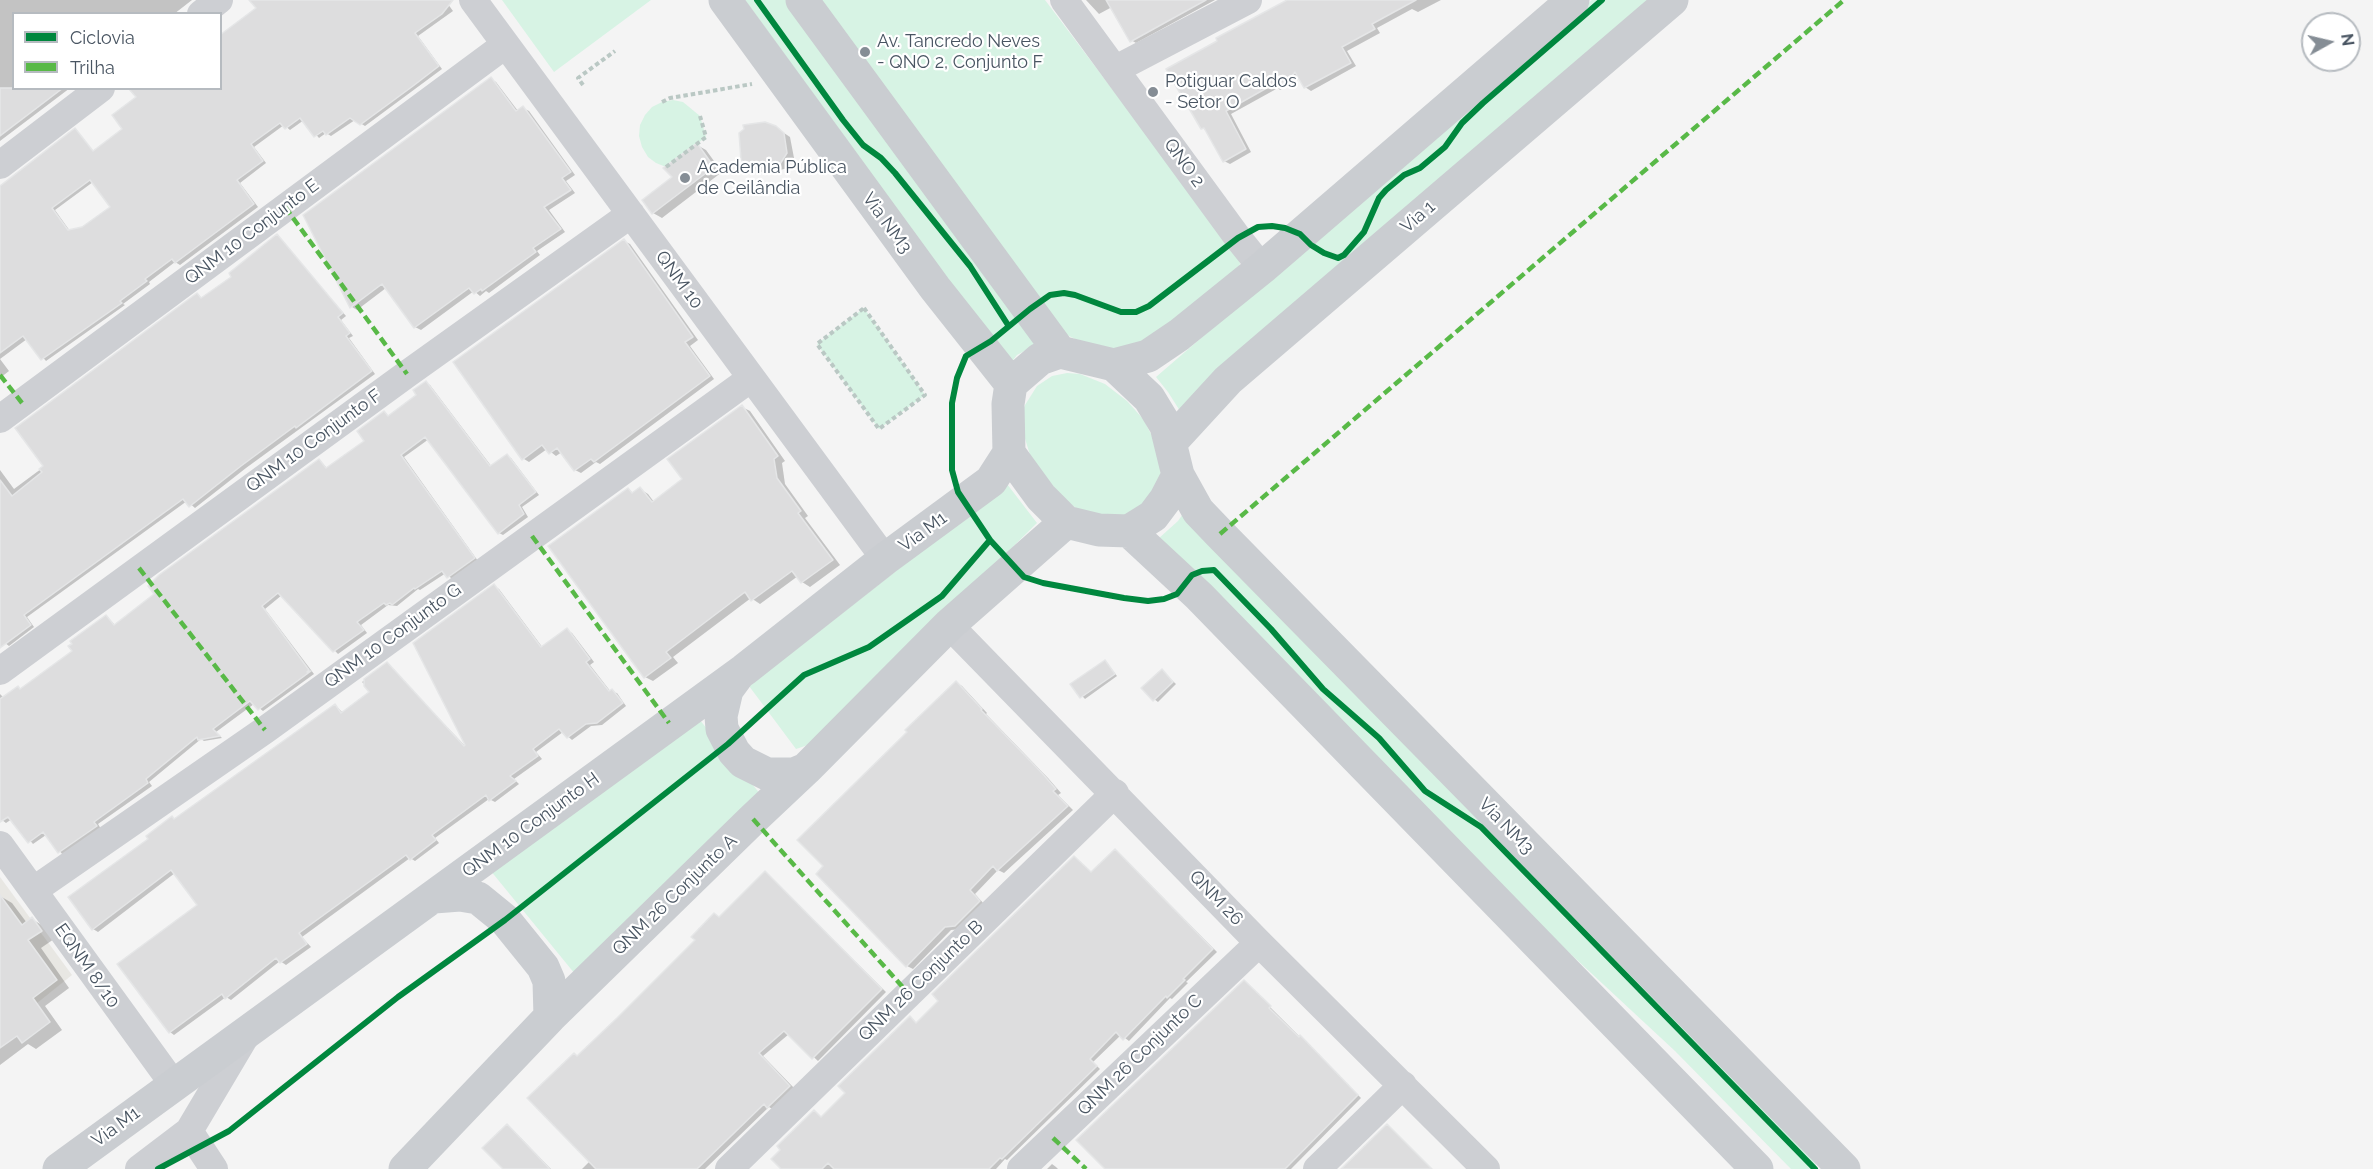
<!DOCTYPE html>
<html>
<head>
<meta charset="utf-8">
<style>
  body { margin:0 }
  #map { position:relative; width:2373px; height:1169px; overflow:hidden; background:#f4f4f4; font-family:Raleway,sans-serif }
  canvas { display:block }
  .legend { position:absolute; left:12px; top:12px; width:210px; height:78px; box-sizing:border-box; background:#fff; border:2px solid #b6bbc0; margin:0; padding:8px 10px; list-style:none; font-size:18px; color:#495562 }
  .legend li { display:flex; align-items:center; gap:12px; height:30px }
  .legend b { width:30px; border:2px solid #b6bbc0 }
  .north { position:absolute; left:2301px; top:12px; width:60px; height:60px; box-sizing:border-box; background:#fff; border:2px solid #b6bbc0; border-radius:50%; rotate:82deg; font-size:16px; font-weight:700; line-height:24px; text-align:center; color:#495562 }
  .north::after { content:''; display:block; margin:auto; width:21px; height:27px; background:#858d95; clip-path:polygon(50% 0,100% 100%,50% 72%,0 100%) }
</style>
</head>
<body>
<div id="map">
<canvas width="2373" height="1169"></canvas>
<ul class="legend">
<li><b style="height:8px;background:#00873e"></b>Ciclovia</li>
<li><b style="height:8px;background:#58b947"></b>Trilha</li>
</ul>
<div class="north">N</div>
</div>
<script>
const ctx = document.querySelector('canvas').getContext('2d');
ctx.lineJoin = 'round';
function fillPath(path, color) { ctx.fillStyle = color; ctx.fill(path, 'evenodd'); }
const toPath = rows => new Path2D(rows.map(r => 'M' + r).join(''));
function trace(path, color, width, dash) { ctx.strokeStyle = color; ctx.lineWidth = width; ctx.lineCap = dash ? 'butt' : 'round'; ctx.setLineDash(dash || []); ctx.stroke(path); }
function drawText(font, color, halo, rows, align = 'center') {
  ctx.font = font + ' Raleway,sans-serif'; ctx.lineWidth = 4.5; ctx.setLineDash([]); ctx.textBaseline = 'middle'; ctx.strokeStyle = halo; ctx.fillStyle = color; for (const [text, x, y, turn = 0] of rows) {
    ctx.save(); ctx.translate(x, y); ctx.rotate((+turn || 0) * Math.PI / 180); ctx.textAlign = isNaN(turn) ? turn : align; if (halo) ctx.strokeText(text, 0, 0); ctx.fillText(text, 0, 0); ctx.restore();
  }
}
fillPath(toPath([
  [0,877,72,975,0,1033]
]), '#e8e7e3');
fillPath(toPath([
  [502,0,651,0,554,72],
  [745,0,787,0,1039,343,1017,355,1009,365],
  [818,0,1045,0,1236,253,1240,263,1239,269,1169,333,1116,350,1077,340,1065,334],
  [1592,0,1650,0,1180,411,1168,392,1156,377],
  [673,100,683,102,700,116,706,137,666,167,656,163,648,157,642,147,639,136,640,125,645,115,652,107,662,102],
  [864,308,925,395,879,429,817,344],
  [1067,373,1080,374,1105,384,1127,401,1144,420,1156,444,1161,459,1160,485,1131,518,1082,512,1064,500,1031,458,1022,429,1021,416,1025,405,1037,386,1052,376],
  [1007,484,1037,523,814,743,796,749,749,686],
  [1185,511,1816,1161,1816,1169,1791,1169,1675,1051,1520,907,1158,539,1178,521],
  [699,719,761,795,575,974,490,870]
]), '#d7f3e4');
fillPath(toPath([
  [0,0,192,0,174,14,14,14,14,88,70,88,0,141],
  [261,0,445,0,453,11,418,36,442,69,365,126,355,120,331,136,326,133,319,138,304,120,290,130,284,125,254,147,266,163,240,183,258,207,180,265,175,262,149,282,150,284,123,304,125,305,46,361,27,339,0,359,0,188,75,130,94,152,220,88],
  [93,182,112,207,83,228,70,231,55,210],
  [1086,0,1215,0,1136,43,1131,40,1112,7,1099,14],
  [1289,0,1441,0,1418,12,1412,9,1377,28,1380,33,1347,51,1356,66,1311,91,1305,87,1300,77,1296,82,1280,90,1278,88,1231,114,1251,152,1230,164,1224,161,1207,131,1202,128],
  [491,79,496,82,518,111,523,108,529,111,575,175,566,181,575,193,549,210,565,232,537,251,540,255,489,293,486,291,480,296,474,291,421,330,415,327,386,288,357,310,352,307],
  [778,129,790,137,794,158,788,168,765,174,756,169],
  [697,145,706,150,722,172,662,218,653,213,674,178],
  [277,236,346,316,341,320,353,336,349,338,375,374,246,468,195,508,187,501,27,617,34,627,9,646,5,643,0,637,0,470,14,489,45,466,197,295,202,298,233,277],
  [624,241,630,244,698,340,690,346,714,379,600,464,596,462,581,473,575,470,562,452,556,456,547,449,529,462,524,459,455,362],
  [0,359,9,371,0,378],
  [426,383,430,385,492,467,507,456,511,458,539,495,522,507,528,517,503,535,499,533,429,439,404,457,478,561,452,579,446,573,420,590,418,589,397,606,388,605,361,625,367,633,338,654,282,595,265,609,314,674,263,711,254,704,216,732,222,738,204,741,201,739,149,782,152,786,98,824,101,829,63,855,46,835,33,844,12,819,6,823,2,820,0,818,0,694,4,698,18,688,22,690,74,651,106,616,115,625,156,595,319,460,328,469,366,441,384,413,389,417,418,395],
  [742,407,750,411,785,461,782,463,785,484,808,516,805,518,840,565,810,587,802,582,798,576,760,604,751,598,673,657,678,663,653,681,645,677,628,490,634,493,640,489,648,494,654,502,684,480],
  [494,586,499,589,543,648,567,630,572,633,594,662,590,665,611,692,617,693,626,706,602,725,591,726,572,740,563,732,536,752,542,759,514,779,519,784,495,802,489,799,464,817,435,838,439,843,415,861,410,858,302,937,311,947,286,965,280,961,231,1000,226,997,174,1035,170,1032,199,905,175,873,98,932,93,929,175,820,335,705,343,713,372,692,362,682,387,664,469,750],
  [1105,661,1117,676,1085,699,1072,685],
  [1162,671,1176,684,1158,702,1154,699],
  [956,682,962,686,987,713,986,714,1048,778,1061,793,1058,795,1073,810,1004,873,998,870,975,894,985,905,961,929,951,930,913,969,907,966,826,866,909,732],
  [1119,853,1217,952,1186,982,1188,983,1172,999,1170,998,1129,1041,1121,1035,1093,1062,1100,1069,1007,1160,1005,1159,996,1169,783,1169,814,1112,822,1118,847,1093,910,1018,917,1024,1075,857,1092,873],
  [766,873,886,992,818,1061,789,1034,763,1056,795,1089,774,1110,769,1107,705,1169,582,1169,590,1161,578,1057],
  [0,896,12,903,27,923,32,919,45,927,54,939,41,948,69,988,45,1006,62,1030,36,1049,28,1044,0,1065],
  [1245,982,1361,1098,1291,1169,1107,1169],
  [507,1126,512,1129,551,1169,505,1169],
  [1052,1164,1056,1167,1058,1169,1047,1169]
]), '#0003');
const building = toPath([
  [249,0,453,0,442,14,415,33,439,66,413,86,360,125,350,118,326,135,323,131,314,137,300,118,285,129,280,123,251,144,263,161,237,180,254,204,175,263,172,259,145,279,147,281,120,301,122,303,41,360,23,336,0,353,0,186,75,128,93,151,122,129,112,115,136,97,128,88,220,88,220,35,256,8,249,0],
  [90,180,110,207,82,227,68,230,52,208,90,180],
  [1106,0,1206,0,1130,42,1106,0],
  [1287,0,1416,0,1372,24,1375,29,1342,47,1351,63,1304,88,1295,72,1290,79,1273,88,1272,85,1226,111,1246,149,1223,162,1204,128,1201,129,1166,69,1217,41,1216,38,1287,0],
  [491,77,516,111,523,106,571,172,562,178,571,190,544,207,561,229,533,248,536,252,482,291,481,289,474,294,469,288,414,328,382,284,350,308,303,215,491,77],
  [0,88,63,88,0,136,0,88],
  [765,122,776,126,784,133,787,153,780,164,772,166,772,168,755,170,741,160,739,133,744,129,743,125,765,122],
  [697,143,714,167,652,214,642,200,672,177,663,168,697,143],
  [277,234,343,313,338,317,350,333,346,336,372,371,296,428,295,426,241,466,189,507,183,499,24,615,31,625,0,648,0,480,12,496,42,472,39,469,43,466,15,428,197,293,201,298,231,277,229,273,277,234],
  [624,239,693,337,685,342,710,376,594,462,591,459,574,471,557,448,549,454,542,445,522,460,453,362,624,239],
  [426,381,490,466,507,454,536,492,519,505,524,514,498,534,425,437,401,455,475,558,447,578,442,571,415,589,414,588,392,605,390,603,386,605,384,603,357,622,364,630,333,652,278,593,262,606,309,670,307,672,311,671,258,710,250,701,213,729,220,736,198,740,197,737,146,779,148,783,94,822,97,826,58,853,43,832,28,843,8,817,0,822,0,699,18,686,20,689,72,651,68,646,72,644,70,641,106,615,114,625,154,594,148,586,159,575,319,459,326,468,364,441,357,431,384,411,388,416,416,395,413,390,426,381],
  [742,405,778,456,774,459,777,478,801,511,798,513,833,560,801,583,792,571,751,601,745,592,666,652,671,658,644,678,548,546,628,488,632,493,640,487,652,502,682,479,667,459,742,405],
  [494,584,541,647,567,628,590,659,586,662,609,691,612,689,623,703,597,723,586,724,567,738,559,729,533,749,538,756,510,776,516,781,489,801,486,795,432,835,436,840,410,860,406,855,299,933,307,944,280,963,276,958,225,999,222,994,169,1033,117,964,197,905,171,870,92,930,68,897,148,839,146,836,172,816,174,819,335,704,341,713,369,692,364,686,364,679,387,662,464,746,465,745,413,643,494,584],
  [1105,660,1115,674,1080,698,1070,684,1105,660],
  [1162,669,1173,682,1153,701,1141,688,1162,669],
  [956,681,982,709,981,710,1042,773,1056,789,1053,791,1068,806,997,871,993,866,970,890,980,901,955,926,945,927,906,967,816,874,823,866,797,840,907,732,905,730,956,681],
  [1115,849,1213,949,1183,979,1185,980,1167,998,1166,996,1123,1040,1116,1032,1090,1059,1097,1066,1002,1159,1000,1158,989,1169,834,1169,828,1163,822,1169,781,1169,771,1159,780,1150,777,1146,814,1110,821,1117,845,1093,838,1086,910,1016,916,1023,938,1001,932,994,1074,856,1091,872,1115,849],
  [765,871,882,989,812,1059,784,1031,759,1053,790,1086,767,1108,764,1104,697,1169,596,1169,527,1098,574,1053,577,1056,617,1018,695,940,691,937,714,913,719,917,765,871],
  [0,895,22,925,32,917,42,931,28,940,57,980,33,998,50,1022,22,1043,17,1036,0,1048,0,895],
  [1244,980,1271,1006,1269,1008,1299,1037,1300,1035,1358,1095,1285,1169,1105,1169,1076,1140,1244,980],
  [507,1124,550,1169,503,1169,482,1148,507,1124],
  [1387,1124,1432,1169,1341,1169,1387,1124]
]);
fillPath(building, '#ddddde');
trace(building, '#e5e6e7', 1.5);
trace(toPath([
  [583,85,578,78,615,51],
  [662,102,670,98,752,84],
  [666,167,706,137,700,116],
  [864,308,925,395,879,429,817,344,864,308]
]), '#bac8c4', 4, [4.5, 3]);
trace(toPath([
  [473,0,885,559],
  [1064,0,1238,238,1262,268],
  [201,14,219,0],
  [1116,69,1248,0],
  [0,165,101,88],
  [0,419,505,45],
  [949,625,1259,943,1486,1169],
  [0,671,407,374,631,214],
  [0,845,174,1085],
  [34,890,265,730,750,379],
  [189,1131,214,1169],
  [139,1169,189,1131,246,1035],
  [729,1169,1115,793],
  [1021,1169,1259,943],
  [1317,1169,1403,1085]
]), '#cdcfd3', 28);
trace(toPath([
  [725,0,935,288,1011,384],
  [802,0,1060,352],
  [1060,352,1114,365,1149,398,1166,426,1178,475,1165,500,1153,516,1129,531,1099,530,1066,522,1041,497,1009,453,1008,404,1011,384,1040,359,1060,352],
  [1114,365,1148,356,1179,335,1262,268,1573,0],
  [1171,442,1228,380,1672,0],
  [1178,475,1198,511,1220,534,1844,1169],
  [1129,531,1199,596,1757,1169],
  [738,675,727,690,721,716,722,729,734,752,743,762,767,774,794,774,806,769],
  [434,897,460,895,478,898,505,920,543,967,549,981,550,1017],
  [59,1169,744,670,885,559,991,481,1009,453],
  [405,1169,550,1017,753,819,806,769,949,625,1066,522]
]), '#cacdd1', 33);
trace(toPath([
  [285,207,407,374],
  [0,375,22,403],
  [1220,534,1844,0],
  [532,536,669,723],
  [139,568,265,730],
  [753,819,908,993],
  [1053,1138,1086,1169]
]), '#58b947', 4.5, [9, 4.5]);
trace(toPath([
  [757,0,843,120,863,145,881,158,895,173,970,266,1008,325],
  [990,540,1024,577,1043,583,1124,598,1148,601,1164,599,1177,594,1192,575,1202,571,1214,570,1271,629,1323,689,1379,738,1425,791,1481,827,1815,1169],
  [158,1169,229,1131,398,997,505,920,728,744,804,675,869,647,942,596,990,540,958,492,952,470,952,403,957,378,966,356,991,341,1030,309,1050,295,1064,293,1075,295,1121,312,1136,312,1149,306,1238,238,1258,227,1272,226,1285,228,1300,234,1311,245,1324,253,1338,258,1344,255,1364,232,1379,198,1386,190,1404,175,1420,168,1445,147,1462,123,1483,103,1602,0]
]), '#00873e', 6);
for (const [x, y, r, color] of [
  [865,52,6,"#858d95"],
  [1153,92,6,"#858d95"],
  [685,178,6,"#858d95"]
]) { const dot = new Path2D(); dot.arc(x, y, r, 0, 2 * Math.PI); ctx.fillStyle = color; ctx.fill(dot); trace(dot, '#fff', 2); }
drawText('18px', '#495562', '#fff', [
  ["Av. Tancredo Neves",877,42],
  ["- QNO 2, Conjunto F",877,63],
  ["Potiguar Caldos",1165,82],
  ["- Setor O",1165,103],
  ["Academia Pública",697,168],
  ["de Ceilândia",697,189]
], 'left');
drawText('18px', '#495562', '#fff', [
  ["QNO 2",1184,163,54],
  ["Via 1",1418,217,-41],
  ["Via NM3",887,223,54],
  ["QNM 10 Conjunto E",252,232,-37],
  ["QNM 10",679,280,54],
  ["QNM 10 Conjunto F",314,441,-36],
  ["Via M1",923,532,-36],
  ["QNM 10 Conjunto G",393,636,-36],
  ["QNM 10 Conjunto H",531,825,-36],
  ["Via NM3",1506,826,46],
  ["QNM 26 Conjunto A",675,895,-44],
  ["QNM 26",1216,898,46],
  ["EQNM 8/10",87,966,55],
  ["QNM 26 Conjunto B",921,981,-44],
  ["QNM 26 Conjunto C",1140,1055,-44],
  ["Via M1",116,1127,-36]
]);
</script>
</body>
</html>
